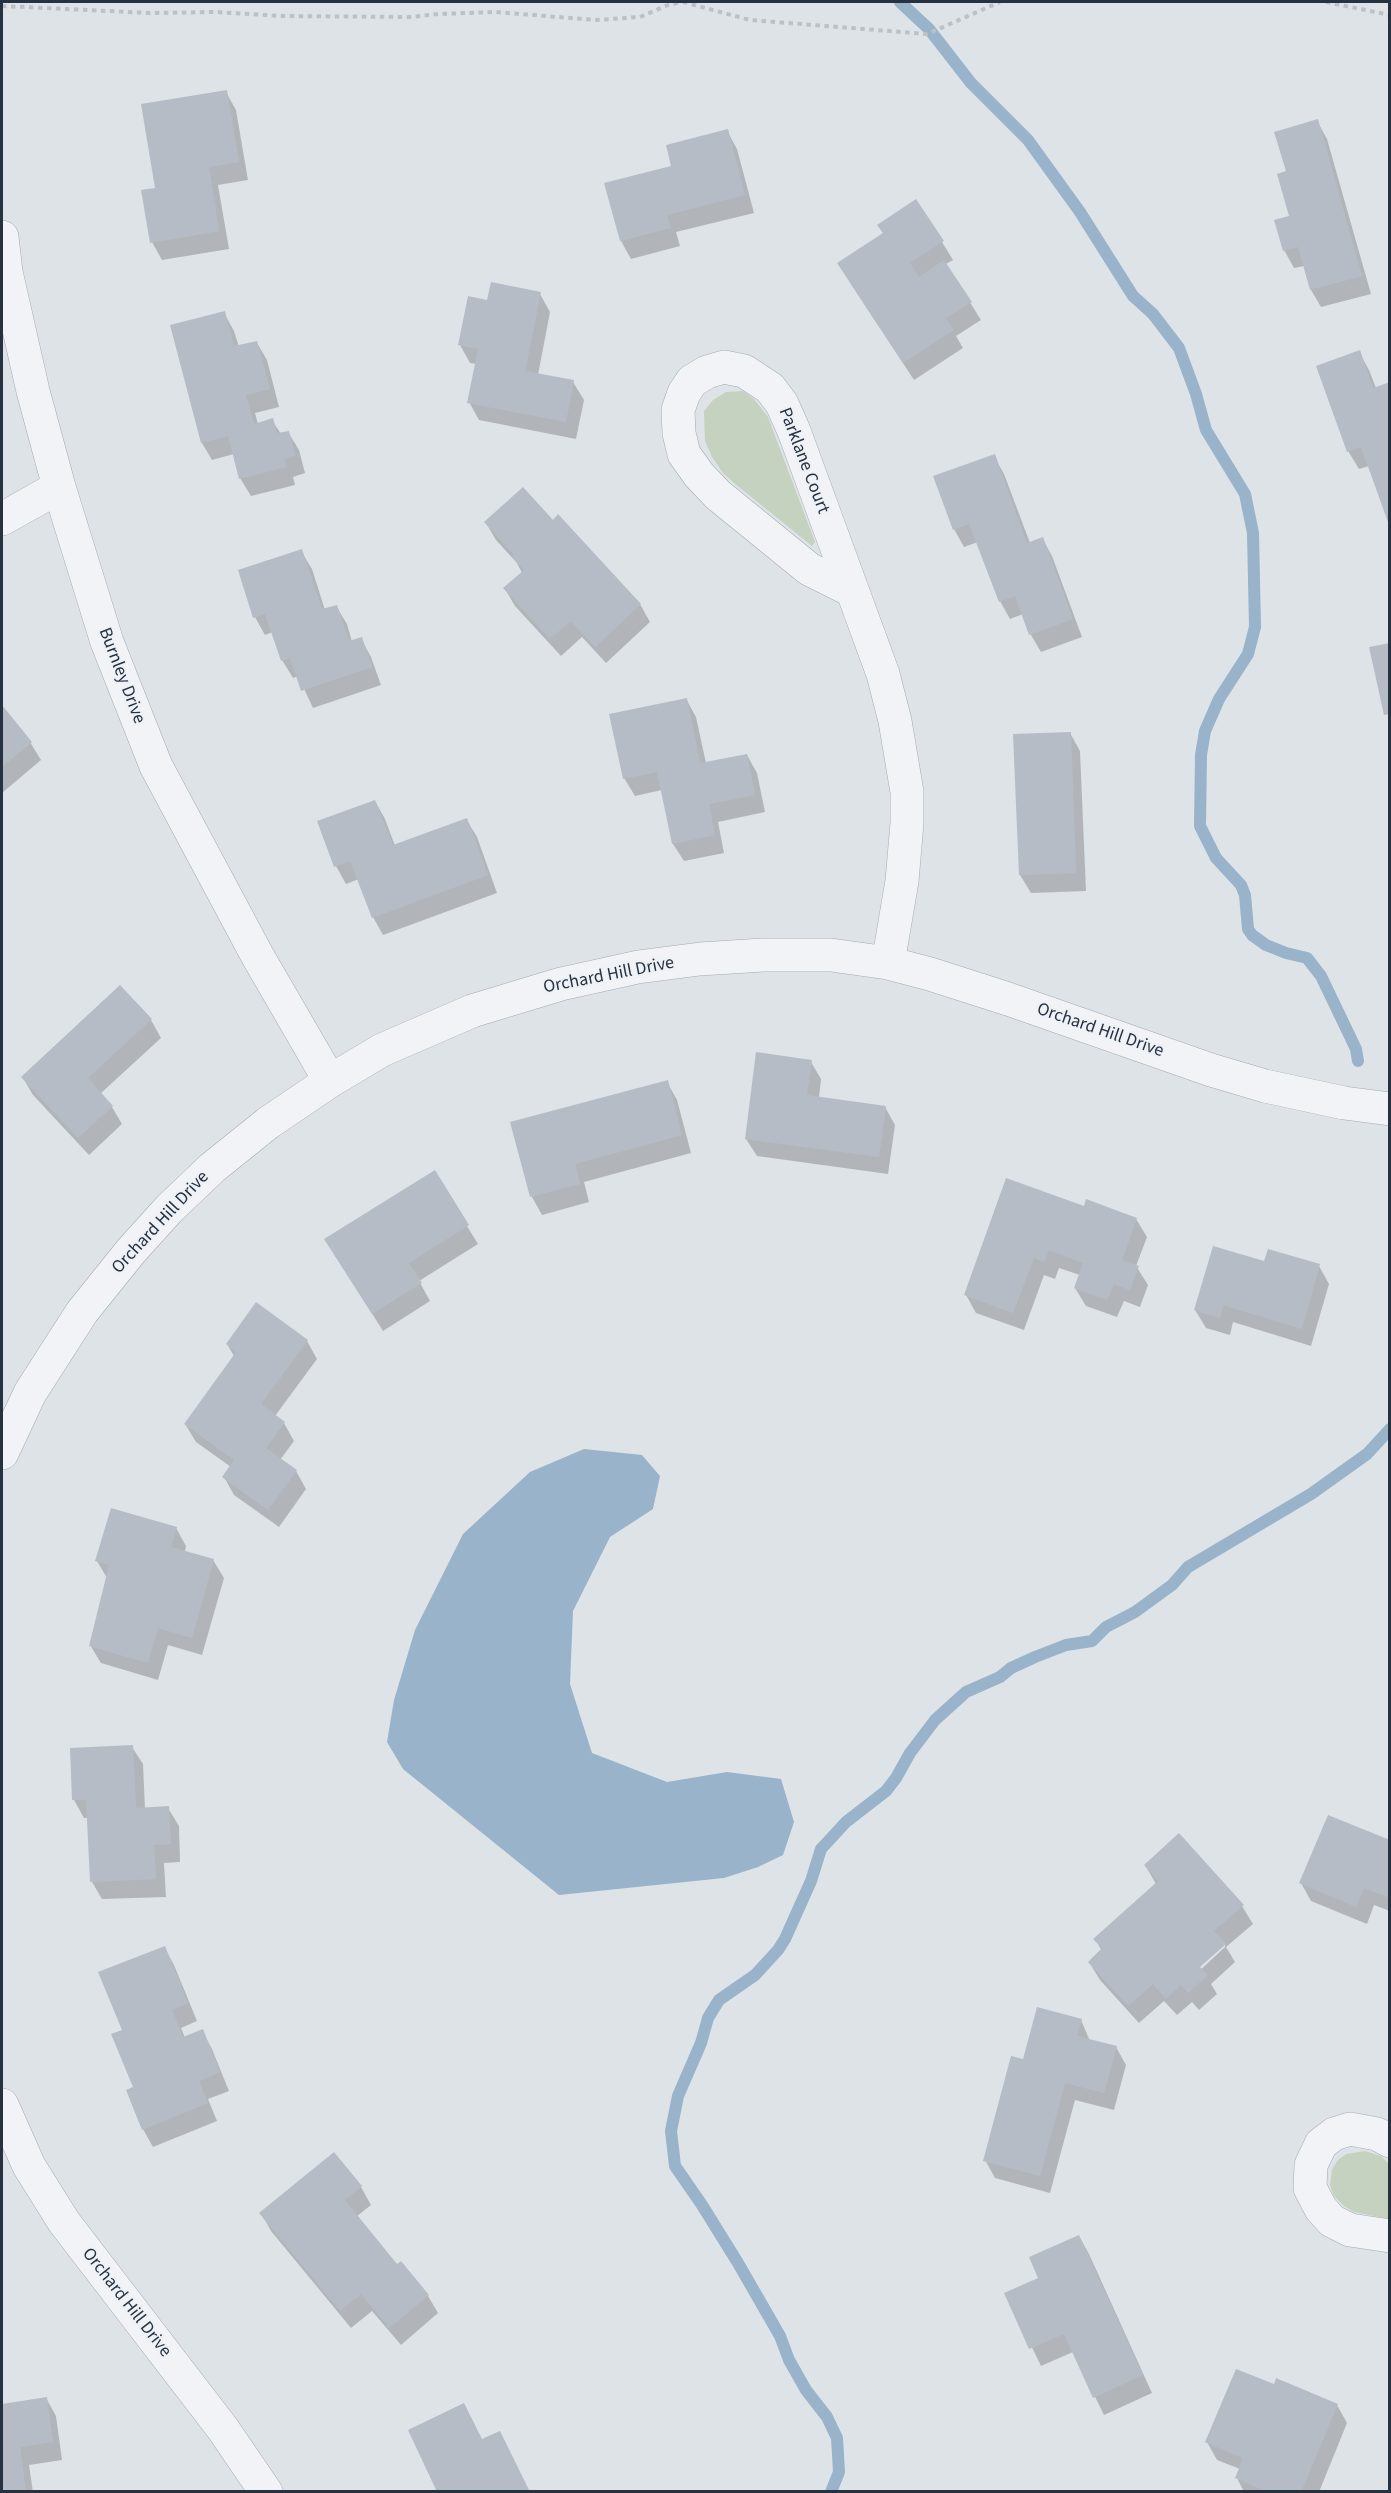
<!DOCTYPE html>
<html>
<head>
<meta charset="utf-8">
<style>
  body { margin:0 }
  #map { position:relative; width:1391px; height:2493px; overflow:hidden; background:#dee3e8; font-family:"Source Sans 3",sans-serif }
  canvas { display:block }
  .frame { position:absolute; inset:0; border:3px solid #273240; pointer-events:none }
</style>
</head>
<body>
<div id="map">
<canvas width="1391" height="2493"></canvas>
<div class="frame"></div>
</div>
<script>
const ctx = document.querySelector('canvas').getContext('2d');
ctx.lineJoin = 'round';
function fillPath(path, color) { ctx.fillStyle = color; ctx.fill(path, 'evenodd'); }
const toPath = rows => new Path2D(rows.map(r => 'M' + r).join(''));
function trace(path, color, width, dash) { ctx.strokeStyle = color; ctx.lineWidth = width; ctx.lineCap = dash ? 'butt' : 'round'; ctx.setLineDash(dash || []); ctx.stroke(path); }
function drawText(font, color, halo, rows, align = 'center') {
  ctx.font = font + ' "Source Sans 3",sans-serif'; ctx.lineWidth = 4.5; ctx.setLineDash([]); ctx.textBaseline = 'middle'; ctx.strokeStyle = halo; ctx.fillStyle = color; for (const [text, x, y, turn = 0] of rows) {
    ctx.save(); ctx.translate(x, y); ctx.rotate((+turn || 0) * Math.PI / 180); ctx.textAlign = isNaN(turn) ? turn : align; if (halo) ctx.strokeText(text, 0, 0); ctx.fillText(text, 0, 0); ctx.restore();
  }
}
fillPath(toPath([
  [743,391,754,399,768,417,815,542,812,546,734,483,723,473,712,457,705,441,704,411,713,400,726,392],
  [1365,2151,1381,2156,1389,2164,1389,2219,1354,2212,1344,2206,1334,2196,1330,2185,1332,2170,1337,2161,1346,2154]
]), '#c5d2bf');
fillPath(toPath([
  [584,1449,642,1455,660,1476,653,1509,610,1537,573,1611,570,1684,592,1753,667,1782,727,1772,781,1779,794,1822,783,1855,758,1867,724,1878,559,1895,403,1769,387,1742,394,1700,415,1630,463,1534,530,1472]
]), '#98b3ca');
fillPath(toPath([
  [226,92,236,110,248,180,218,185,229,249,162,260,152,242,157,189],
  [1317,121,1327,139,1371,294,1321,307,1311,290,1304,266,1294,268,1284,250,1291,217,1288,172],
  [727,131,737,149,754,213,676,232,680,246,631,259,621,241,606,184,673,167],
  [942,242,953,260,946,264,981,320,956,336,963,348,914,380,849,281],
  [540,294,550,312,538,375,573,382,584,400,576,439,479,420,469,402,476,364,470,363,460,345,489,302],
  [224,313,234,331,239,347,257,343,267,360,279,407,255,413,258,424,272,420,281,434,288,432,299,450,305,473,293,477,295,485,251,496,240,478,234,454,212,460,202,443],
  [1359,352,1369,370,1376,388,1390,383,1390,521,1369,466,1359,469,1348,451],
  [994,456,1004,474,1030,543,1042,538,1052,556,1082,637,1041,652,1031,635,1023,614,1010,619,1000,601,978,542,964,547,954,529],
  [553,522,640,604,650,622,606,663,582,637,561,656,515,606,505,589,522,573,517,563,496,540,486,523],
  [301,551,312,569,325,610,336,606,347,624,352,642,361,639,371,657,381,685,313,708,298,676,293,678,282,660,273,632,265,635,255,617],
  [686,699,696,717,706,763,747,755,757,773,765,812,718,822,724,853,684,861,673,844,662,790,635,796,624,778],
  [2,707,30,742,41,760,2,793],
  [1070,733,1080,751,1086,891,1031,893,1020,875],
  [375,801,385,819,395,846,466,819,477,837,497,893,383,935,373,917,359,879,346,884,336,866],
  [120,987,151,1020,161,1038,100,1094,112,1107,122,1124,89,1155,33,1095,23,1078],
  [811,1062,821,1079,819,1098,885,1107,895,1125,888,1174,757,1156,746,1139],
  [667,1082,677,1100,691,1153,584,1182,589,1202,542,1215,532,1197,512,1123],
  [434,1172,478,1244,419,1281,430,1301,383,1331,337,1258],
  [1085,1208,1136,1219,1147,1237,1136,1266,1148,1285,1140,1307,1124,1301,1117,1317,1086,1306,1075,1288,1080,1275,1059,1268,1055,1279,1044,1275,1024,1330,976,1313,966,1295],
  [1265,1263,1319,1266,1329,1284,1311,1346,1233,1322,1230,1335,1206,1328,1195,1310],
  [307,1341,317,1359,275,1416,284,1423,294,1441,280,1460,296,1471,306,1489,279,1527,234,1495,224,1477,231,1467,196,1442,185,1424,234,1356,227,1344],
  [176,1528,186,1546,185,1552,213,1560,224,1578,202,1655,168,1645,158,1680,101,1663,90,1645,107,1578,97,1561],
  [132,1747,143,1764,145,1809,168,1808,179,1826,180,1862,164,1863,166,1897,102,1899,92,1882,88,1818,84,1818,74,1800,71,1749],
  [1390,1842,1390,1911,1374,1905,1367,1924,1311,1901,1301,1883],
  [1145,1865,1242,1906,1253,1924,1226,1947,1235,1962,1211,1984,1217,1994,1199,2010,1192,2002,1177,2015,1164,2001,1139,2023,1100,1980,1089,1962,1102,1951,1095,1939,1156,1884],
  [1225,1943,1225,1947,1196,1974,1194,1971],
  [164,1947,174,1965,197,2021,181,2028,185,2038,202,2031,212,2049,229,2091,208,2099,217,2121,153,2147,143,2129,124,2031],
  [1081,2020,1090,2041,1116,2047,1126,2065,1114,2110,1075,2100,1050,2193,995,2178,985,2160],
  [334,2154,361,2187,371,2205,356,2217,397,2267,428,2296,438,2313,401,2345,372,2311,351,2328,271,2231,261,2213],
  [1079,2236,1089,2254,1152,2393,1104,2415,1073,2352,1041,2366,1006,2294,1040,2279],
  [1275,2386,1337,2405,1347,2423,1319,2492,1244,2492,1237,2478,1240,2469,1217,2460,1207,2442],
  [46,2398,56,2416,62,2460,29,2465,33,2492,2,2492,2,2405]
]), '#0003');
trace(toPath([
  [900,2,929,29,971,83,1028,140,1080,212,1133,296,1153,314,1179,348,1196,394,1206,430,1245,494,1253,533,1255,627,1248,654,1219,699,1205,731,1201,755,1200,826,1216,858,1241,885,1245,895,1248,929,1252,935,1266,945,1286,953,1307,958,1321,976,1356,1049,1358,1061],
  [831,2492,839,2472,837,2438,827,2417,806,2390,789,2360,780,2336,738,2263,702,2205,675,2166,671,2131,678,2096,701,2043,708,2018,719,2000,755,1975,778,1950,785,1939,811,1881,821,1849,846,1822,886,1791,896,1778,910,1753,935,1720,966,1692,1000,1677,1011,1668,1035,1657,1066,1645,1092,1641,1106,1627,1135,1612,1172,1585,1188,1567,1311,1494,1367,1454,1390,1429]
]), '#98b3ca', 12);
fillPath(toPath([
  [227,90,239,162,209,167,219,231,150,243,141,190,155,188,141,104],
  [1318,119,1362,276,1310,290,1298,247,1283,251,1274,220,1289,216,1277,174,1286,171,1274,132],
  [728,129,745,195,667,215,671,228,620,241,604,183,671,166,666,145],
  [916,199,944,241,910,263,919,277,944,260,972,302,946,318,954,330,903,363,837,263,883,233,877,225],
  [491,282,541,292,525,371,574,380,566,422,467,403,478,349,458,345,468,296,487,300],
  [225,311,234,346,257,341,270,389,246,395,254,424,273,418,277,433,289,431,295,455,284,459,286,467,239,479,228,436,201,443,170,325],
  [1360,350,1373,388,1390,382,1389,525,1361,447,1347,452,1316,366],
  [995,454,1027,543,1043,537,1073,619,1029,635,1015,596,999,602,969,524,953,530,933,476],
  [523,487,553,520,558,514,641,604,595,647,571,621,550,639,503,588,524,570,512,557,514,555,484,522],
  [302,549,322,609,337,605,349,641,362,637,372,667,301,691,290,658,281,661,265,614,253,618,238,570],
  [1390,643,1390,714,1384,715,1369,647],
  [687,698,700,763,747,754,755,795,709,804,715,835,672,844,657,772,623,779,609,714],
  [2,705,32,742,2,767],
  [1071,732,1076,873,1019,875,1013,734],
  [375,800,393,845,467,818,488,875,372,918,350,861,334,867,317,821],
  [120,985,152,1019,88,1078,113,1106,78,1138,21,1077],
  [756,1052,812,1060,807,1095,886,1106,879,1157,745,1139],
  [668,1080,682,1135,575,1164,580,1184,530,1197,510,1122],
  [435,1170,469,1225,409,1263,422,1283,372,1314,324,1239],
  [1006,1178,1084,1206,1086,1199,1137,1218,1122,1260,1139,1266,1130,1290,1114,1284,1107,1300,1074,1288,1083,1263,1049,1250,1044,1262,1034,1258,1013,1313,964,1295],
  [1213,1246,1264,1261,1268,1249,1320,1264,1302,1329,1223,1305,1220,1318,1194,1310],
  [256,1302,308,1340,261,1404,285,1422,266,1448,297,1470,268,1510,222,1477,234,1460,184,1424,236,1352,226,1344],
  [111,1508,177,1527,171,1547,214,1559,192,1638,158,1628,148,1663,89,1646,109,1565,95,1561],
  [133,1745,136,1808,169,1806,171,1844,154,1845,156,1879,90,1882,86,1800,72,1800,70,1748],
  [1328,1815,1390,1840,1390,1898,1364,1888,1356,1907,1299,1883],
  [1179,1833,1244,1905,1214,1931,1226,1944,1200,1967,1208,1975,1188,1993,1181,1985,1166,1999,1153,1984,1128,2006,1088,1962,1102,1948,1093,1939,1158,1881,1144,1865],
  [165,1946,188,2003,172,2010,183,2037,203,2029,220,2072,199,2081,208,2103,142,2130,126,2090,133,2087,111,2034,122,2030,98,1972],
  [1037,2007,1082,2019,1077,2036,1117,2046,1104,2093,1065,2083,1040,2176,983,2161,1011,2056,1023,2059],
  [334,2152,362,2186,345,2200,397,2264,401,2261,429,2295,389,2328,361,2294,340,2311,259,2213],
  [1079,2235,1143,2375,1093,2398,1064,2334,1029,2349,1004,2293,1038,2278,1029,2257],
  [1236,2369,1274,2384,1276,2378,1338,2404,1301,2492,1267,2492,1235,2478,1243,2458,1205,2442],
  [47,2397,53,2442,20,2447,26,2492,2,2492,2,2404],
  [464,2403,482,2439,500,2431,530,2492,437,2492,408,2430]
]), '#b5bcc5');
const minor = toPath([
  [2,237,6,272,33,391,59,487,107,642,156,766,257,955,330,1081],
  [2,519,59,487],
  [851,590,809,569,718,495,699,475,684,454,679,433,678,410,684,393,692,381,707,372,724,367,744,371,770,388,782,404,794,431,883,674,895,721,907,792,907,823,902,881,888,963],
  [2,1453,30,1393,82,1312,131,1251,169,1209,212,1168,268,1123,330,1081,382,1050,472,1011,561,984,638,967,700,959,763,955,831,955,888,963,930,974,1008,999,1211,1070,1265,1086,1344,1103,1390,1109],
  [2,2105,29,2166,64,2222,223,2429,266,2492],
  [1390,2141,1377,2134,1350,2129,1334,2134,1321,2144,1311,2165,1310,2188,1321,2209,1332,2221,1350,2230,1390,2236]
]);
trace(minor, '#a3aab2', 34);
trace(toPath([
  [683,2,750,20,927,34,1000,2],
  [1326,2,1390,15],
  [2,6,150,13,216,12,281,16,412,17,439,14,495,12,596,20,640,17,668,5,682,2]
]), '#bcc1c7', 4, [4.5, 4.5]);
trace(minor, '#f1f3f6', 33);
drawText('18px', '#273240', '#eef2f6', [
  ["Parklane Court",803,461,69],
  ["Burnley Drive",121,676,69],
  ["Orchard Hill Drive",609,976,-11],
  ["Orchard Hill Drive",1100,1031,19],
  ["Orchard Hill Drive",161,1223,-47],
  ["Orchard Hill Drive",126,2303,52]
]);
</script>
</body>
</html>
